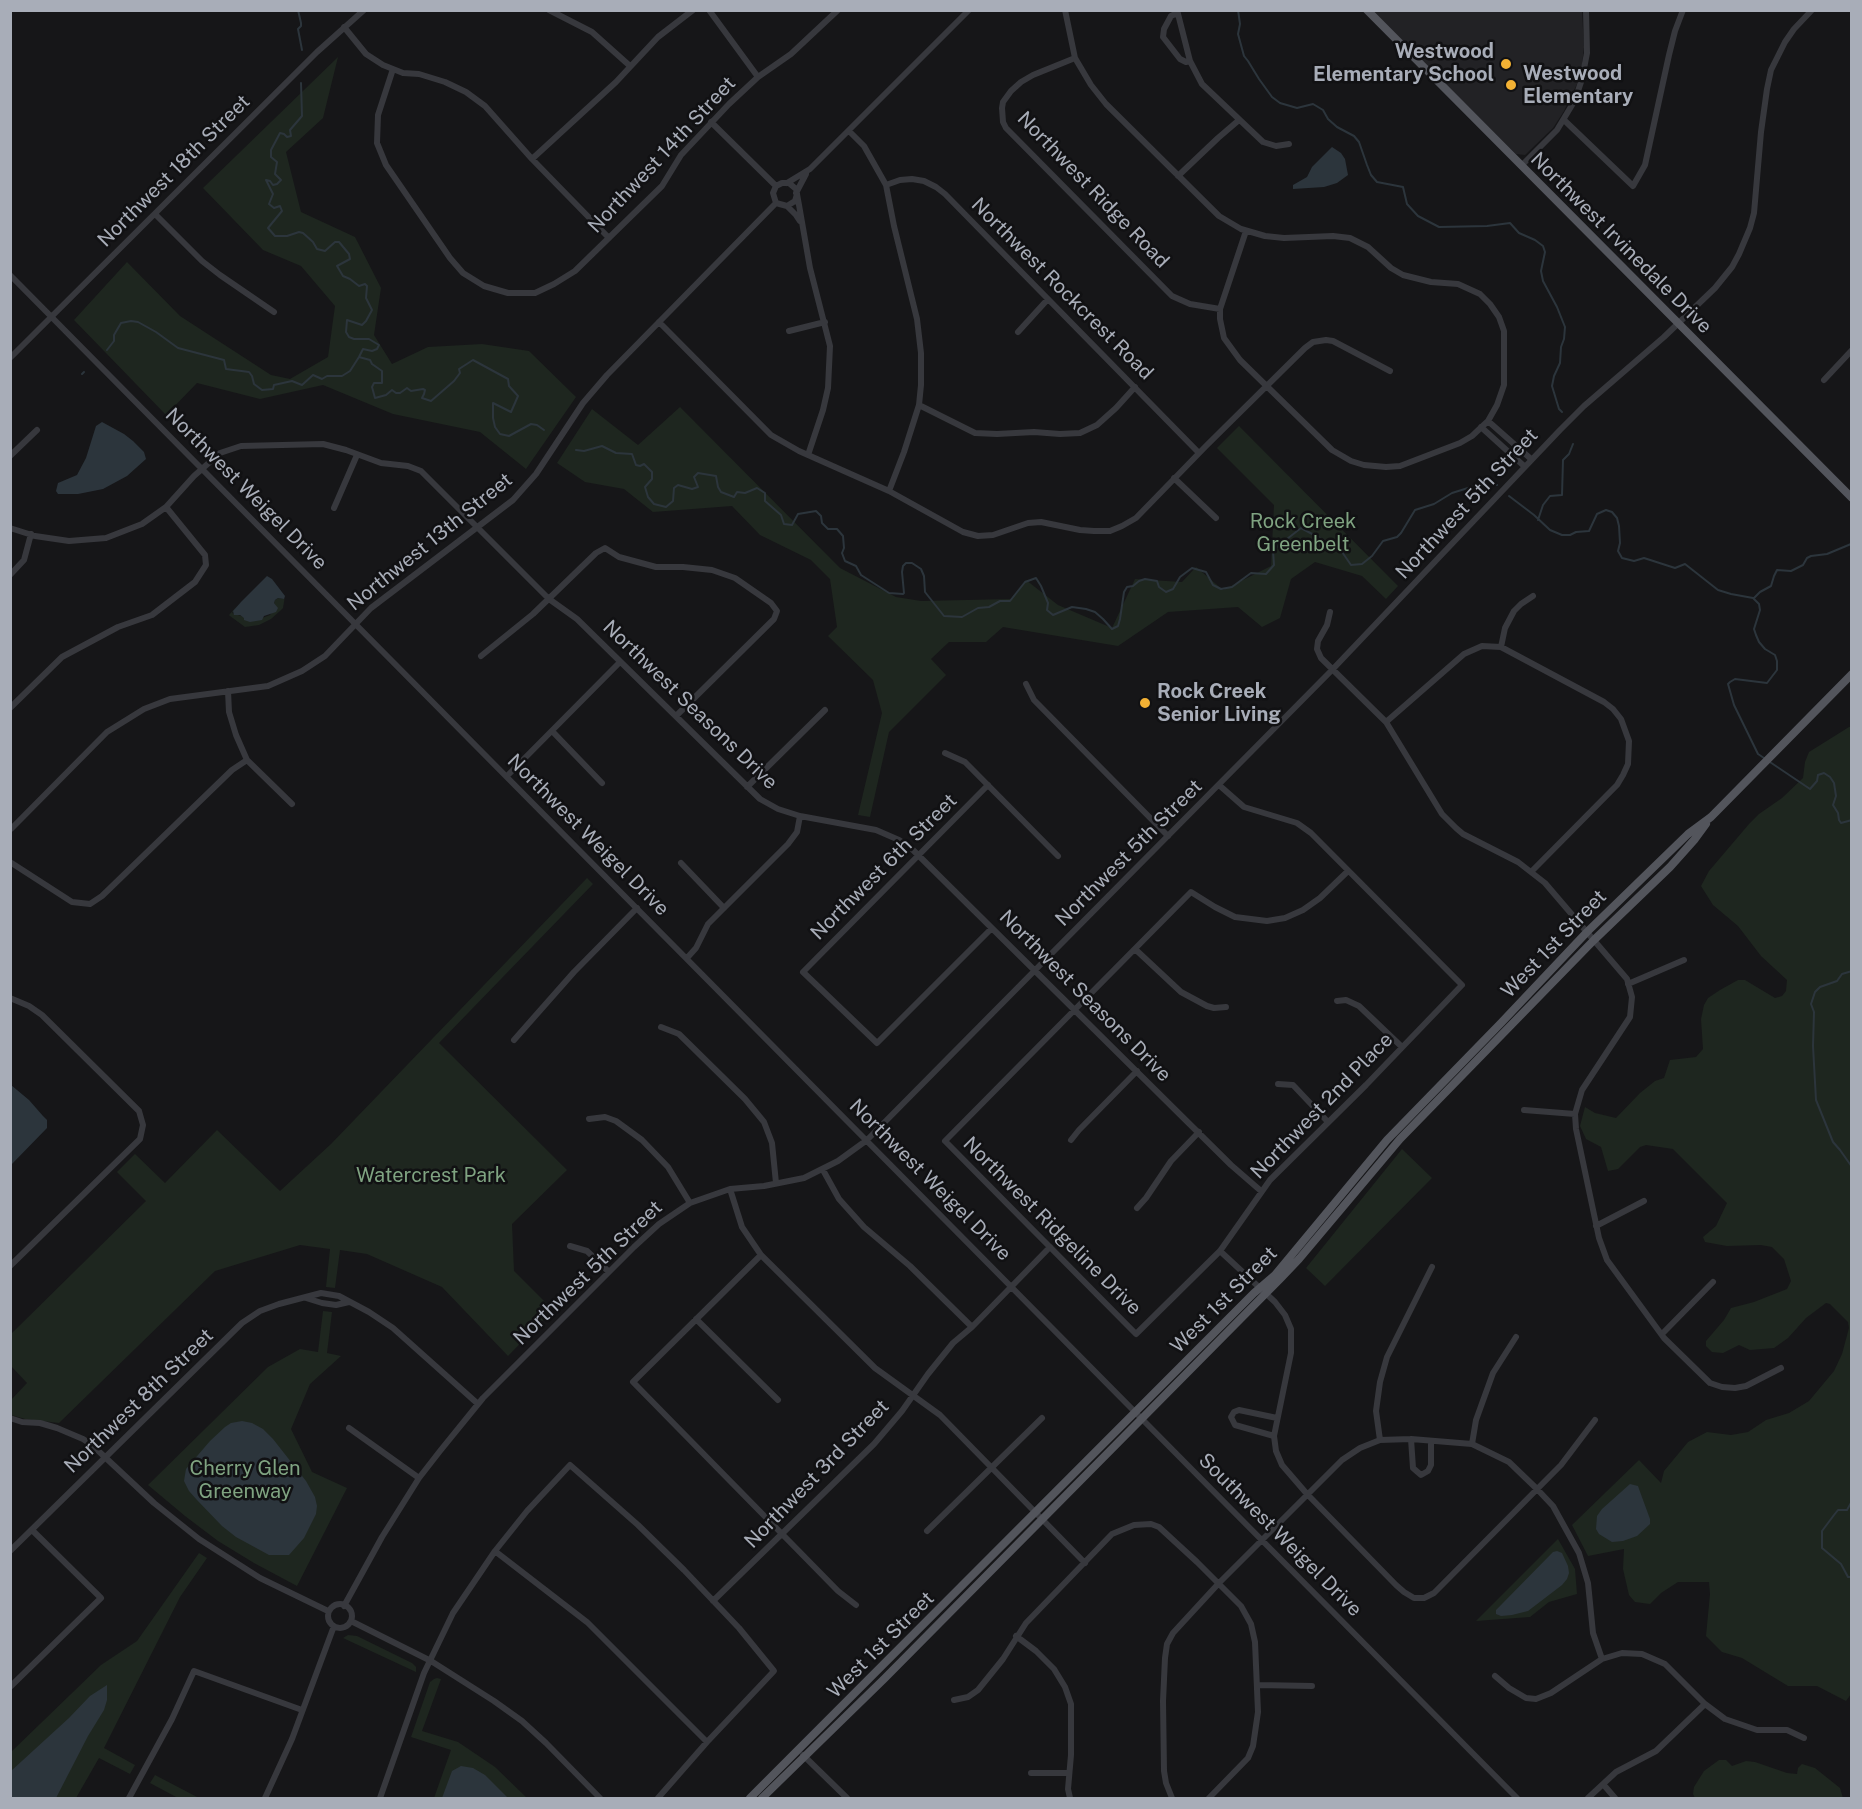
<!DOCTYPE html>
<html>
<head>
<meta charset="utf-8">
<style>
  body { margin:0 }
  #map { position:relative; width:1862px; height:1809px; overflow:hidden; background:#161618; font-family:"Public Sans",sans-serif }
  canvas { display:block }
  .frame { position:absolute; inset:0; border:12px solid #a8adb8; pointer-events:none }
</style>
</head>
<body>
<div id="map">
<canvas width="1862" height="1809"></canvas>
<div class="frame"></div>
</div>
<script>
const ctx = document.querySelector('canvas').getContext('2d');
ctx.lineJoin = 'round';
function fillPath(path, color) { ctx.fillStyle = color; ctx.fill(path, 'evenodd'); }
const toPath = rows => new Path2D(rows.map(r => 'M' + r).join(''));
function trace(path, color, width, dash) { ctx.strokeStyle = color; ctx.lineWidth = width; ctx.lineCap = dash ? 'butt' : 'round'; ctx.setLineDash(dash || []); ctx.stroke(path); }
function drawText(font, color, halo, rows, align = 'center') {
  ctx.font = font + ' "Public Sans",sans-serif'; ctx.lineWidth = 5; ctx.setLineDash([]); ctx.textBaseline = 'middle'; ctx.strokeStyle = halo; ctx.fillStyle = color; for (const [text, x, y, turn = 0] of rows) {
    ctx.save(); ctx.translate(x, y); ctx.rotate((+turn || 0) * Math.PI / 180); ctx.textAlign = isNaN(turn) ? turn : align; if (halo) ctx.strokeText(text, 0, 0); ctx.fillText(text, 0, 0); ctx.restore();
  }
}
fillPath(toPath([
  [1372,11,1582,11,1584,47,1582,65,1578,82,1564,111,1553,128,1525,155,1516,154]
]), '#222225');
fillPath(toPath([
  [338,57,323,118,286,152,301,212,355,237,381,288,374,335,392,364,428,347,482,344,529,351,576,397,526,469,480,432,393,414,323,385,260,399,197,383,166,415,74,320,127,262,180,316,271,375,290,379,328,357,335,306,301,266,263,250,203,188],
  [680,407,840,568,896,597,921,601,1011,599,1026,580,1058,605,1112,628,1135,579,1182,582,1196,567,1223,590,1271,566,1274,505,1217,448,1239,426,1398,586,1386,599,1362,576,1315,562,1291,579,1280,618,1262,627,1238,607,1168,612,1118,646,1003,627,986,642,949,642,931,659,946,675,889,732,870,817,858,815,882,713,873,680,828,636,837,627,830,579,811,560,760,535,732,506,653,512,624,489,585,482,557,463,592,409,638,445],
  [285,596,283,608,280,611,271,619,259,625,245,627,230,616,229,615,237,606,232,613,244,617,244,619,262,618,270,615,276,606,274,603,275,600,278,598,284,599],
  [1849,727,1851,727,1851,1694,1846,1701,1817,1686,1788,1686,1742,1658,1722,1652,1706,1636,1710,1594,1709,1582,1678,1582,1661,1593,1650,1604,1635,1602,1629,1595,1623,1569,1624,1549,1588,1556,1572,1525,1639,1460,1661,1483,1664,1471,1688,1442,1707,1432,1731,1435,1748,1432,1766,1420,1789,1413,1809,1401,1834,1371,1842,1354,1849,1328,1848,1322,1830,1304,1826,1303,1806,1318,1788,1338,1774,1348,1750,1350,1739,1345,1723,1353,1712,1352,1706,1346,1706,1341,1724,1320,1731,1308,1754,1302,1787,1289,1791,1281,1784,1259,1772,1247,1761,1245,1727,1246,1705,1242,1703,1237,1716,1226,1727,1203,1673,1149,1646,1145,1640,1147,1618,1169,1608,1171,1601,1147,1586,1139,1580,1126,1585,1107,1595,1113,1616,1118,1640,1093,1655,1081,1664,1078,1670,1060,1696,1057,1703,1049,1701,1019,1704,1005,1708,998,1720,990,1738,980,1745,980,1775,998,1782,996,1786,991,1787,980,1761,956,1738,926,1713,905,1701,886,1709,871,1749,824,1759,814,1782,798,1803,778,1805,762,1809,752],
  [587,878,593,884,439,1043,567,1170,512,1224,514,1271,553,1310,508,1356,442,1287,367,1254,340,1250,335,1288,326,1287,330,1249,300,1245,215,1271,59,1423,25,1419,11,1415,11,1400,27,1383,11,1366,11,1334,146,1201,117,1172,135,1154,165,1183,217,1130,280,1191,331,1144],
  [1402,1149,1432,1178,1325,1286,1306,1268],
  [323,1311,332,1312,327,1353,341,1356,310,1384,291,1429,312,1472,347,1488,297,1586,254,1563,218,1541,185,1516,148,1485,268,1367,300,1349,318,1352],
  [1558,1539,1575,1569,1577,1594,1549,1602,1530,1617,1476,1621],
  [199,1553,207,1558,180,1597,104,1748,135,1765,130,1774,99,1758,76,1798,11,1798,11,1752,101,1665,137,1641],
  [348,1635,357,1636,412,1663,416,1667,416,1672,343,1638],
  [437,1678,441,1679,422,1731,458,1742,495,1767,527,1798,434,1798,451,1750,411,1737,430,1682,434,1679],
  [1719,1760,1726,1760,1732,1766,1746,1761,1755,1762,1787,1773,1797,1774,1798,1768,1802,1764,1815,1768,1840,1788,1843,1798,1695,1798,1693,1794,1694,1787,1704,1771],
  [155,1775,199,1798,178,1798,150,1783]
]), '#1e261f');
fillPath(toPath([
  [1332,147,1341,153,1345,159,1348,175,1337,183,1324,187,1293,189,1293,185,1307,177,1312,167],
  [102,422,124,434,133,441,144,452,146,459,127,476,103,489,78,494,58,494,56,491,58,483,77,475,86,458,96,426],
  [267,576,272,579,285,596,284,599,278,598,275,600,274,603,278,608,276,612,264,616,262,620,250,622,244,620,244,618,240,615,234,615,233,611,241,602],
  [11,1085,29,1100,43,1116,47,1120,47,1128,11,1165],
  [242,1421,252,1423,263,1429,273,1439,306,1481,315,1497,317,1506,316,1514,304,1538,289,1555,269,1555,236,1537,222,1526,197,1500,189,1491,184,1481,186,1469,210,1441,225,1427,231,1423],
  [1630,1484,1638,1486,1639,1489,1650,1519,1650,1524,1637,1536,1623,1541,1612,1542,1599,1534,1596,1529,1597,1516,1602,1509],
  [1557,1551,1562,1553,1568,1566,1569,1573,1567,1579,1562,1585,1528,1611,1512,1615,1501,1616,1496,1614,1496,1610,1501,1605,1553,1552],
  [107,1685,107,1700,104,1710,88,1736,56,1798,11,1798,11,1771,69,1718,90,1696],
  [461,1766,473,1768,485,1775,508,1798,442,1798,452,1771]
]), '#2c353c');
trace(toPath([
  [298,10,301,23,301,26,298,29,302,50],
  [1238,10,1240,24,1238,34,1244,56,1248,61,1259,79,1272,97,1280,103,1297,108,1313,104,1323,110,1328,119,1337,127,1354,136,1359,142,1367,165,1371,175,1377,182,1403,187,1407,204,1418,216,1439,227,1487,226,1510,223,1519,233,1535,240,1543,246,1545,252,1541,271,1543,281,1557,307,1565,327,1564,339,1561,347,1560,363,1554,376,1552,386,1559,409,1562,412],
  [301,83,302,116,290,130,291,136,287,137,284,134,280,133,271,150,271,157,277,162,275,174,281,180,277,184,273,185,270,181,266,180,273,194,269,204,274,208,280,206,282,211,268,228,275,236,287,236,299,232,303,233,313,242,317,249,325,251,335,242,339,242,349,254,350,259,337,266,343,276,350,279,359,286,365,284,367,286,366,298,372,310,366,321,362,325,347,320,346,332,349,337,354,339,369,339,379,345,377,349,372,351,363,349,359,357,370,360,372,364,382,371,382,383,374,383,372,387,375,398,386,395,392,390,396,393,400,393,407,388,411,391,423,389,425,390,424,394,422,398,431,401,454,381,460,373,459,369,473,360,508,379,509,386,518,396,511,412,493,403,493,418,495,427,500,434,509,436,531,424,537,425,544,430],
  [107,350,114,341,114,335,121,323,131,321,138,322,156,332,178,348,224,360,226,369,249,372,252,376,254,384,262,390,273,389,274,385,292,381,302,385,313,375,322,379,327,376,342,376,350,371,359,357],
  [82,374,84,372],
  [576,450,584,451,602,446,616,453,632,454,636,465,640,466,644,464,652,472,652,479,645,487,648,497,654,504,666,507,673,501,674,488,678,485,692,489,698,487,694,477,698,473,716,476,718,487,721,492,734,497,737,492,745,493,757,488,765,493,765,501,781,515,784,524,792,525,798,514,816,511,821,516,822,523,828,529,837,529,843,536,844,548,842,553,845,561,856,566,861,575,889,593,903,594,904,593,902,572,903,566,906,563,912,563,921,569,924,576,925,592,944,616,962,617,978,608,989,607,1000,601,1010,601,1025,582,1036,578,1041,586,1048,603,1047,610,1053,615,1072,607,1086,609,1095,612,1103,619,1112,629,1118,626,1120,619,1124,592,1127,587,1133,586,1139,581,1145,579,1157,581,1159,587,1166,592,1173,589,1180,577,1192,568,1206,572,1213,585,1221,589,1232,587,1251,573,1266,574,1274,565,1273,550,1301,528,1340,549,1351,565,1362,564,1372,556,1383,541,1397,537,1401,533,1415,510,1434,504,1452,493,1484,483,1491,482,1497,485],
  [1509,496,1534,515,1550,530,1562,535,1570,535,1576,532,1589,531,1597,514,1606,510,1612,512,1617,518,1619,526,1620,543,1618,551,1622,558,1634,561,1644,558,1675,568,1685,564,1718,590,1731,594,1753,598,1759,604,1760,610,1754,629,1756,635,1759,642,1765,649,1775,655,1777,661,1777,670,1767,683,1735,679,1730,682,1728,684,1734,705,1758,754,1810,789,1817,781,1818,775,1824,773,1830,777,1834,783,1836,796,1833,805,1838,813,1839,820,1841,823,1852,820],
  [1538,520,1543,505,1550,496,1562,495,1563,460,1569,454,1573,444],
  [1754,598,1760,592,1771,586,1774,576,1777,570,1791,571,1803,565,1807,558,1811,556,1827,554,1851,544],
  [1852,971,1842,974,1837,981,1820,987,1815,992,1811,1004,1814,1012,1813,1046,1816,1100,1833,1142,1840,1150,1852,1167],
  [1852,1501,1847,1510,1838,1510,1834,1515,1822,1531,1822,1548,1841,1564,1848,1577,1852,1577]
]), '#2c353c', 2);
trace(toPath([
  [549,10,592,32,630,66],
  [709,10,758,77],
  [1065,10,1075,58,1091,85,1106,104,1219,216,1241,229,1265,236,1284,238,1333,236,1350,238,1368,247,1391,268,1403,275,1431,282,1458,284,1480,294,1490,304,1499,317,1504,331,1504,385,1497,405,1488,421,1472,436,1460,443,1400,466,1386,467,1364,465,1351,461,1332,450,1240,360,1224,338,1220,319,1220,309,1246,231],
  [1177,10,1190,61,1202,84,1263,142,1276,146,1289,144],
  [1177,13,1171,16,1164,29,1163,37,1180,59,1186,62,1190,61],
  [344,27,366,54,383,65,403,73,419,74,445,82,466,92,485,106,532,159,609,238],
  [1075,58,1033,75,1021,82,1011,91,1003,102,1002,108,1003,122,1006,128,1172,296,1190,304,1220,309],
  [393,69,378,115,377,143,386,165,450,258,463,273,484,286,508,293,535,293,554,284,575,271,662,186,681,155,729,104,758,77,791,54,838,10],
  [1564,120,1633,186,1645,165,1669,55,1675,31,1683,10],
  [711,122,776,186],
  [849,131,864,146,886,185,894,226,917,319,921,353,921,385,919,405,904,452,889,491],
  [532,159,616,82,658,37,693,10],
  [1521,166,1557,130,1575,100,1582,79,1587,53,1586,10],
  [1178,176,1218,138,1239,120],
  [787,183,810,169,969,10],
  [886,185,900,180,912,179,924,181,936,187,945,194,1199,453],
  [796,193,806,174],
  [797,194,795,201,787,206,776,203,773,193,776,186,782,183,789,183,796,189,797,194,799,205,810,268,830,346,828,388,823,410,808,455],
  [787,206,796,215,800,221],
  [155,214,202,261,220,275,274,312],
  [10,275,1517,1798],
  [659,322,771,435,799,451,889,491,963,532,978,536,993,535,1028,523,1041,522,1080,530,1094,531,1110,531,1122,526,1136,518,1206,446,1305,348,1313,342,1326,340,1333,341,1390,371],
  [789,331,825,322],
  [1018,332,1048,299],
  [10,358,317,52,364,10],
  [1824,380,1852,350],
  [919,405,975,433,997,434,1034,432,1060,434,1080,433,1097,425,1116,408,1135,387],
  [1488,421,1531,459],
  [1481,427,1524,466],
  [10,456,37,430],
  [1174,478,1216,518],
  [334,508,357,455],
  [10,528,35,536,69,541,106,538,142,524,166,507,194,476,220,453,241,446,323,444,346,450,381,463,408,466,421,471,549,599,577,619,760,799,778,809,800,816,876,830,899,840,913,850,1231,1165,1261,1191],
  [10,575,24,560,31,534],
  [1330,612,1327,625,1318,641,1317,649,1321,658,1386,722,1442,814,1456,828,1463,834,1518,862,1545,883,1627,979,1632,997,1630,1017,1582,1090,1575,1114,1576,1129,1599,1238,1607,1260,1664,1338,1710,1383,1722,1387,1735,1388,1746,1386,1781,1368],
  [1501,647,1505,628,1514,611,1521,604,1533,596],
  [481,656,533,614,596,553,605,548,619,557,656,567,683,567,712,570,735,578,771,603,777,611,774,619,676,716],
  [1026,684,1034,700,1168,836],
  [228,691,229,712,236,735,247,760,292,804],
  [10,708,62,657,118,627,152,615,195,582,206,565,205,555,166,507],
  [1386,722,1464,654,1482,646,1501,647,1604,702,1613,709,1621,719,1629,741,1628,764,1623,775,1617,785,1532,871],
  [552,731,602,783],
  [945,753,965,762,1058,856],
  [507,776,620,662],
  [988,785,803,972,877,1043,992,928],
  [1219,785,1244,807,1297,823,1311,833,1462,985,1366,1085,1270,1180,1220,1251,1136,1334,945,1141,1191,892,1215,907,1235,917,1267,921,1285,918,1303,910,1320,898,1348,871],
  [747,787,825,710],
  [11,829,107,732,144,709,170,699,268,686,302,671,325,656,371,608,513,500,536,474,583,403,607,375,776,203],
  [10,862,72,902,90,904,102,896,232,770,247,760],
  [681,863,724,908],
  [1135,949,1181,992,1207,1006,1214,1008,1226,1007],
  [687,958,696,948,708,924,788,844,797,832,800,816],
  [1628,984,1684,960],
  [10,998,29,1006,42,1015,139,1111,143,1125,140,1139,10,1266],
  [1337,1001,1346,1000,1359,1006,1402,1047],
  [661,1027,679,1034,745,1099,764,1122,772,1143,776,1183],
  [514,1040,574,972,637,908],
  [1278,1084,1293,1085,1328,1122],
  [1524,1110,1575,1114],
  [589,1119,605,1117,616,1121,642,1140,668,1167,690,1203],
  [1071,1140,1079,1130,1137,1071],
  [823,1170,839,1199,864,1227,910,1266,972,1327],
  [730,1189,742,1227,761,1255,875,1368,940,1415,1085,1563],
  [1137,1208,1146,1198,1171,1161,1199,1132],
  [1596,1226,1644,1201],
  [570,1246,587,1251,609,1272],
  [1220,1251,1275,1302,1285,1315,1291,1329,1291,1353,1274,1436,1276,1451,1282,1465,1307,1494,1396,1585,1404,1592,1414,1598,1424,1598,1434,1593,1561,1465,1595,1420],
  [761,1255,633,1382,838,1591,856,1605],
  [306,1298,322,1303,336,1305,349,1302],
  [696,1319,778,1400],
  [1662,1334,1713,1282],
  [10,1418,22,1422,40,1423,57,1428,83,1439,92,1445,154,1503,199,1539,260,1578,328,1611],
  [349,1428,419,1478],
  [1274,1436,1235,1425,1231,1417,1234,1412,1239,1410,1277,1418],
  [1411,1439,1413,1468,1421,1475,1428,1471,1431,1465,1431,1441],
  [1380,1440,1376,1411,1380,1382,1387,1357,1432,1267],
  [1472,1444,1476,1420,1493,1373,1516,1337],
  [927,1531,1042,1418],
  [10,1551,242,1323,260,1311,279,1304,321,1293,339,1296,369,1312,393,1328,478,1404],
  [495,1551,587,1622,707,1742],
  [713,1601,874,1444,902,1411,928,1374,953,1343,972,1327,1050,1247],
  '328 1616a12 12 0 1 1 24 0a12 12 0 1 1-24 0Z',
  [344,1606,382,1537,419,1478,440,1451,483,1398,634,1247,659,1224,690,1203,730,1189,764,1186,804,1178,838,1161,867,1140,1332,670,1560,430,1584,406,1664,337,1715,288,1732,267,1739,254,1750,228,1754,213,1761,132,1767,89,1771,70,1785,42,1794,29,1812,10],
  [351,1621,431,1661,494,1701,522,1721,546,1743,600,1798],
  [1016,1636,1036,1651,1054,1669,1065,1687,1071,1704,1071,1755,1068,1789,1070,1798],
  [1495,1676,1509,1688,1526,1698,1536,1699,1551,1693,1602,1659,1622,1653,1642,1654,1665,1664,1705,1704,1725,1719,1757,1730,1787,1730,1804,1738],
  [1258,1685,1312,1686],
  [10,1687,101,1598,32,1530],
  [954,1700,968,1697,978,1690,1003,1659,1026,1623,1112,1534,1134,1525,1151,1524,1159,1527,1197,1562,1241,1606,1251,1624,1255,1642,1258,1712,1253,1746,1248,1758,1209,1798],
  [803,1755,847,1798],
  [1031,1773,1069,1773],
  [1603,1784,1615,1798],
  [129,1798,172,1719,194,1671,302,1710],
  [265,1798,292,1739,334,1626],
  [380,1798,424,1673,453,1613,495,1551,527,1511,570,1465,638,1525,684,1570,739,1628,774,1671,707,1742,658,1798],
  [1172,1798,1166,1783,1164,1771,1163,1701,1165,1658,1167,1644,1173,1633,1219,1583,1342,1460,1360,1448,1380,1440,1411,1439,1472,1444,1509,1462,1537,1489,1553,1506,1579,1553,1588,1583,1593,1633,1602,1659],
  [1588,1798,1616,1772,1656,1751,1705,1704]
]), '#37383d', 6);
trace(toPath([
  [1367,10,1852,498],
  [750,1798,1254,1293,1275,1275,1387,1140,1501,1023,1587,932,1688,834,1711,817,1852,674],
  [762,1798,884,1679,1281,1278,1299,1259,1400,1139,1594,940,1670,867,1695,839,1706,824]
]), '#53555c', 8);
for (const [x, y, r, color] of [
  [1506,64,6,"#f2b134"],
  [1511,85,6,"#f2b134"],
  [1145,703,6,"#f2b134"]
]) { const dot = new Path2D(); dot.arc(x, y, r, 0, 2 * Math.PI); ctx.fillStyle = color; ctx.fill(dot); trace(dot, '#111113', 2); }
drawText('bold 20px', '#a8adb8', '#111113', [
  ["Westwood",1494,52,"right"],
  ["Elementary School",1494,75,"right"],
  ["Westwood",1523,74],
  ["Elementary",1523,97],
  ["Rock Creek",1157,692],
  ["Senior Living",1157,715]
], 'left');
drawText('20px', '#a8adb8', '#111113', [
  ["Northwest 14th Street",662,155,-47],
  ["Northwest 18th Street",174,171,-45],
  ["Northwest Ridge Road",1093,190,46],
  ["Northwest Irvinedale Drive",1621,243,45],
  ["Northwest Rockcrest Road",1062,289,45],
  ["Northwest Weigel Drive",246,489,45],
  ["Northwest 5th Street",1467,504,-47],
  ["Northwest 13th Street",430,542,-39],
  ["Northwest Seasons Drive",690,705,44],
  ["Northwest Weigel Drive",588,835,45],
  ["Northwest 5th Street",1129,853,-45],
  ["Northwest 6th Street",884,867,-45],
  ["West 1st Street",1554,944,-46],
  ["Northwest Seasons Drive",1085,996,45],
  ["Northwest 2nd Place",1322,1106,-46],
  ["Northwest Weigel Drive",930,1180,45],
  ["Northwest Ridgeline Drive",1052,1226,45],
  ["Northwest 5th Street",588,1273,-44],
  ["West 1st Street",1224,1300,-45],
  ["Northwest 8th Street",139,1401,-44],
  ["Northwest 3rd Street",817,1474,-46],
  ["Southwest Weigel Drive",1280,1535,45],
  ["West 1st Street",881,1645,-45]
]);
drawText('20px', '#7fa381', '#111113', [
  ["Rock Creek",1303,522],
  ["Greenbelt",1303,545],
  ["Watercrest Park",431,1176],
  ["Cherry Glen",245,1469],
  ["Greenway",245,1492]
]);
</script>
</body>
</html>
